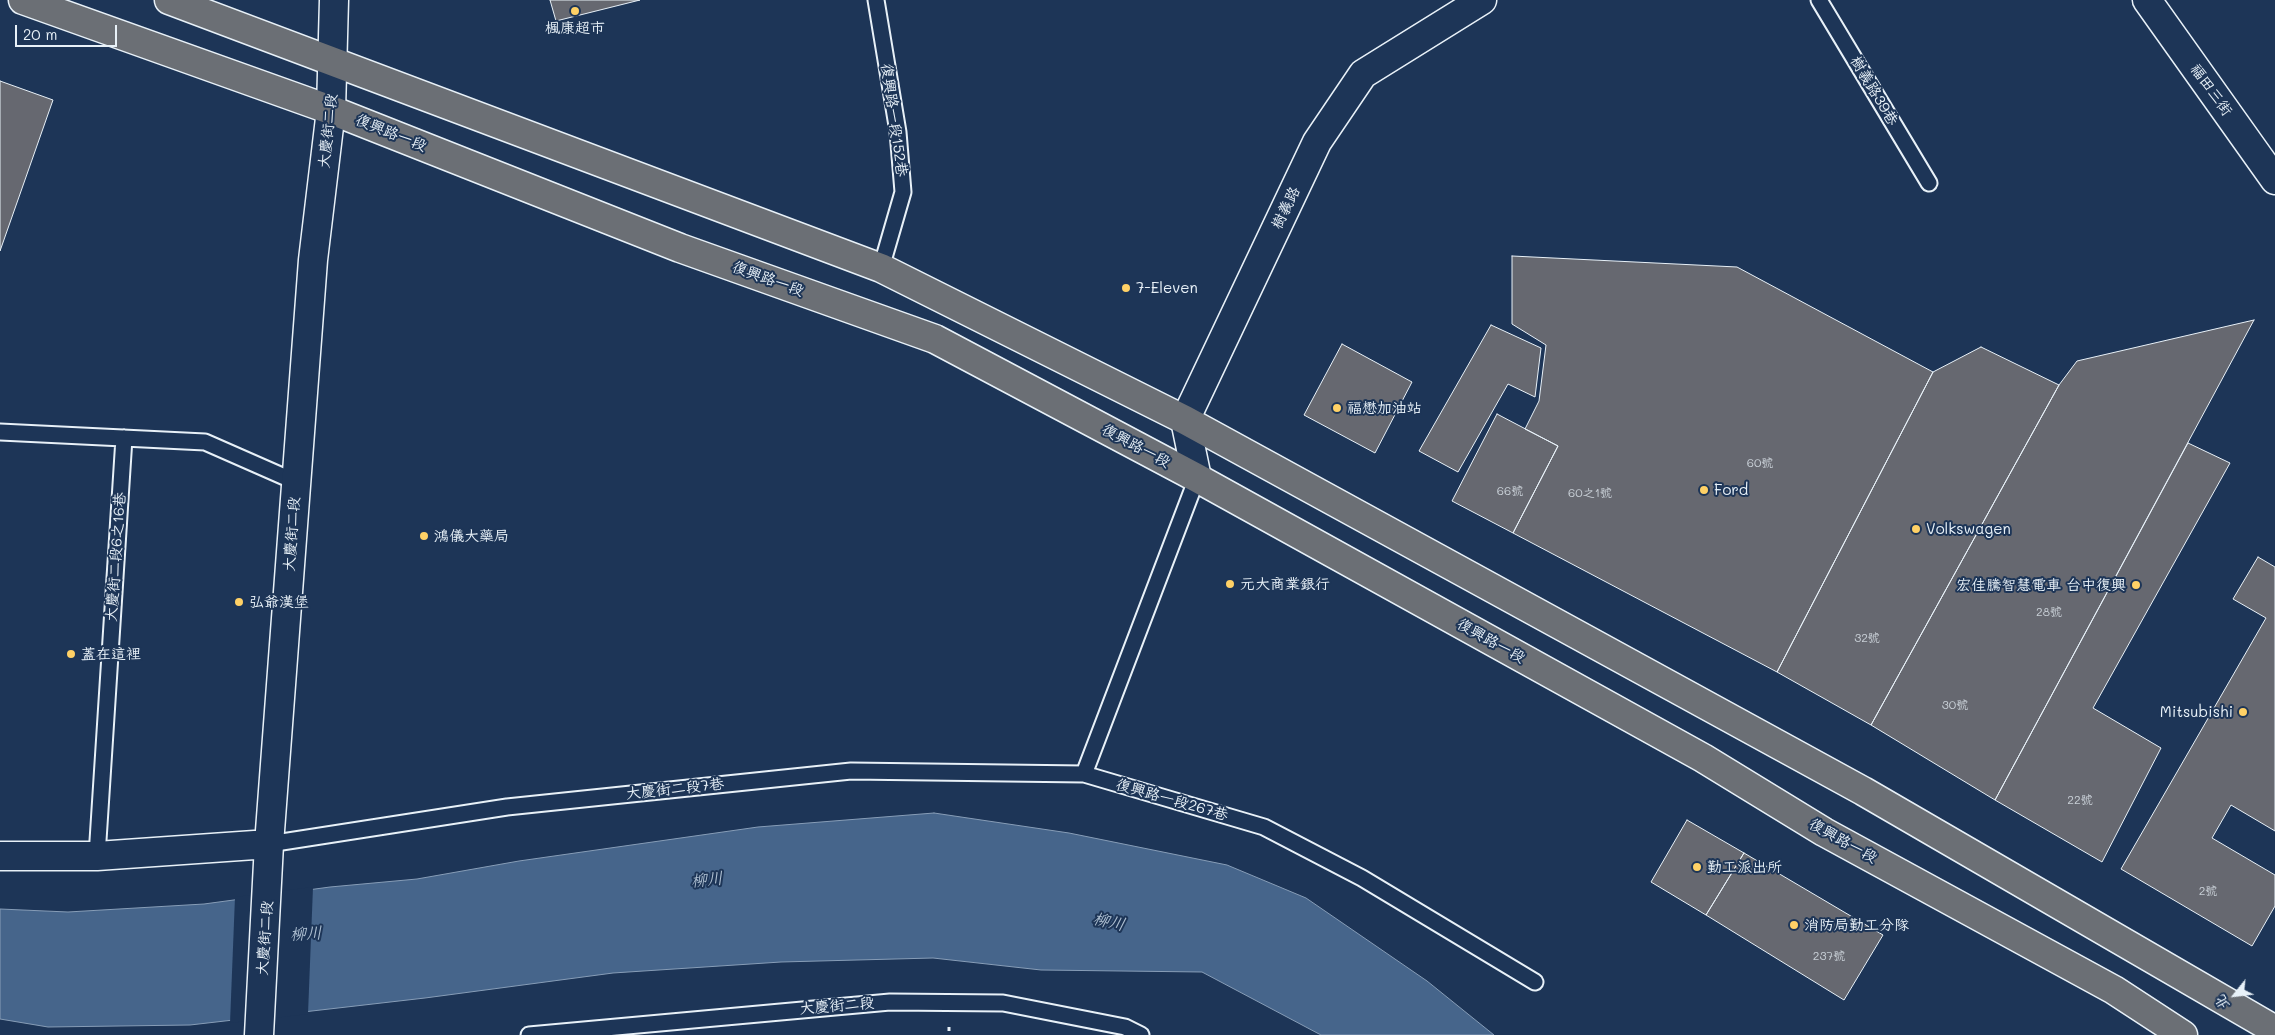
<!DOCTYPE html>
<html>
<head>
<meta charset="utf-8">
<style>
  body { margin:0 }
  #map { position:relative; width:2275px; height:1035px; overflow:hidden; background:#1d3557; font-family:Mali,"LXGW WenKai TC",sans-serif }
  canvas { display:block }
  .north { position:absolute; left:2210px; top:970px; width:50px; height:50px; -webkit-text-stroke:4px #1d3557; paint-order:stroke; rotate:241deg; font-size:14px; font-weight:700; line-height:20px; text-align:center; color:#e8f1f8 }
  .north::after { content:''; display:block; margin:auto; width:18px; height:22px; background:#e8f1f8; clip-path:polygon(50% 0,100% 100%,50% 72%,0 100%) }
  .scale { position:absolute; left:15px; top:25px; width:102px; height:22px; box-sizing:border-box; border:2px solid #e8f1f8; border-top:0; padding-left:6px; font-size:15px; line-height:18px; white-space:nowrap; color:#e8f1f8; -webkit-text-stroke:4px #1d3557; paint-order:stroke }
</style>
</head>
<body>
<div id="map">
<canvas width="2275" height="1035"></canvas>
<div class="north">北</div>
<div class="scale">20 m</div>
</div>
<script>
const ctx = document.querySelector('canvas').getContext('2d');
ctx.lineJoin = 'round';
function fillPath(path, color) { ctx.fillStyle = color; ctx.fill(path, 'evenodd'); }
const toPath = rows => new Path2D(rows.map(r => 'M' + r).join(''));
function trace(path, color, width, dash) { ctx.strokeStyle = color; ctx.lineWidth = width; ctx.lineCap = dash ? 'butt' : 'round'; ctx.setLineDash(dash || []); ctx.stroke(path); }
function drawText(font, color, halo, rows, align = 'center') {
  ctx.font = font + ' Mali,"LXGW WenKai TC",sans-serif'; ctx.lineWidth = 4; ctx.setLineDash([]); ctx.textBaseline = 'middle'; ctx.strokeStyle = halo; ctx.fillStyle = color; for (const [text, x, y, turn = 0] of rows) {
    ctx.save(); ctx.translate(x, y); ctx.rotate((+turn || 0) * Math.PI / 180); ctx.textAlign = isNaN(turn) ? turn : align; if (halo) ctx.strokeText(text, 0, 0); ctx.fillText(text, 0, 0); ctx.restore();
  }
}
const water = toPath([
  [934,813,1069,833,1227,865,1306,898,1427,981,1494,1035,1321,1035,1202,972,1041,970,933,958,781,962,613,973,425,998,190,1025,48,1027,0,1019,0,909,68,912,204,904,330,887,417,879,519,861,758,827,934,813]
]);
fillPath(water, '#46658b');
trace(water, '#879db7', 1);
fillPath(toPath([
  [313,887,308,1014,230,1023,235,897]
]), '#1d3557');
const building = toPath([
  [550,0,640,0,556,21,550,0],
  [0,81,53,100,0,251,0,81],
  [1512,256,1737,267,1933,372,1777,672,1513,533,1558,446,1525,429,1539,401,1546,345,1512,324,1512,256],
  [2254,320,1995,800,1871,725,2059,385,2077,361,2254,320],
  [1491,325,1541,348,1535,397,1508,384,1458,472,1419,451,1491,325],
  [1342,344,1412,382,1375,453,1304,415,1342,344],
  [1981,347,2059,385,1871,725,1777,672,1933,372,1981,347],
  [1497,414,1558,446,1513,533,1452,501,1497,414],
  [2188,443,2230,463,2093,708,2161,748,2102,862,1995,800,2188,443],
  [2258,557,2275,567,2275,831,2231,805,2212,838,2275,875,2275,906,2252,946,2121,869,2266,618,2233,599,2258,557],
  [1687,820,1744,853,1706,915,1651,882,1687,820],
  [1744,853,1883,935,1844,1000,1706,915,1744,853]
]);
fillPath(building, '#666870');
trace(building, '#e8f1f8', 1);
const lane = toPath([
  [876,0,898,132,903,192,881,268],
  [1819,0,1929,183],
  [0,432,205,442,296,482],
  [1084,774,1197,478],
  [269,844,507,807,851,771,1084,774,1264,827,1362,878,1535,982],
  [97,856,124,438],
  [529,1035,890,1002,1003,1003,1125,1027,1141,1035]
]);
const street = toPath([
  [2147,0,2275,180],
  [1197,478,1185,420,1317,142,1363,74,1482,0],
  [0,856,97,856,269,844],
  [259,1035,269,844,313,260,331,110,334,0]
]);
const primary = toPath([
  [23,0,331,110,680,248,935,339,1197,478,1703,758,1824,832,2114,990,2183,1035],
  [169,0,881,268,1185,420,1863,791,2275,1030]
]);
trace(lane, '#e8f1f8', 19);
trace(street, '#e8f1f8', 31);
trace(primary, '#e8f1f8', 31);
trace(toPath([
  [949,1027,949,1035]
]), '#e8f1f8', 3, [4, 4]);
trace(lane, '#1d3557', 15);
trace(street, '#1d3557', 28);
trace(primary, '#6b6f75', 28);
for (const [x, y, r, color] of [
  [575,11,5,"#ffd166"],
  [1126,288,5,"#ffd166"],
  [1337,408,5,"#ffd166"],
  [1704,490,5,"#ffd166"],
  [1916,529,5,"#ffd166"],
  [424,536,5,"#ffd166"],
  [1230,584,5,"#ffd166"],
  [2136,585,5,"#ffd166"],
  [239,602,5,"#ffd166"],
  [71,654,5,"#ffd166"],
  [2243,712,5,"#ffd166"],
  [1697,867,5,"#ffd166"],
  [1794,925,5,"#ffd166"]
]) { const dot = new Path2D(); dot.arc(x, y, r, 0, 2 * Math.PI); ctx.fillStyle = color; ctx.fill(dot); trace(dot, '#1d3557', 2); }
drawText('12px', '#c8cfd6', null, [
  ["60號",1760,463],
  ["66號",1510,491],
  ["60之1號",1590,493],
  ["28號",2049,612],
  ["32號",1867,638],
  ["30號",1955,705],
  ["22號",2080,800],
  ["2號",2208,891],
  ["237號",1829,956]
]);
drawText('15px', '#e8f1f8', '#1d3557', [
  ["楓康超市",575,28,"center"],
  ["7-Eleven",1136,288],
  ["福懋加油站",1347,408],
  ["Ford",1714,490],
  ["Volkswagen",1926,529],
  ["鴻儀大藥局",434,536],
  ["元大商業銀行",1240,584],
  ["宏佳騰智慧電車 台中復興",2126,585,"right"],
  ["弘爺漢堡",249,602],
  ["蓋在這裡",81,654],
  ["Mitsubishi",2233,712,"right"],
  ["勤工派出所",1707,867],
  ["消防局勤工分隊",1804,925]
], 'left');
drawText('15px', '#e8f1f8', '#1d3557', [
  ["福田三街",2211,90,54],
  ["樹義路39巷",1874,91,59],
  ["復興路一段152巷",894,120,82],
  ["大慶街二段",328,131,-84],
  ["復興路一段",391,133,22],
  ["樹義路",1286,208,-64],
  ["復興路一段",768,279,20],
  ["復興路一段",1136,446,28],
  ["大慶街二段",292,534,-86],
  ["大慶街二段6之16巷",116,557,-86],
  ["復興路一段",1491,641,29],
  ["大慶街二段7巷",675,789,-6],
  ["復興路一段267巷",1172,800,16],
  ["復興路一段",1843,841,29],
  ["大慶街二段",265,938,-86],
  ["大慶街二段",837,1006,-5]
]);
drawText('italic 16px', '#afc0d2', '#1d3557', [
  ["柳川",707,880,-6],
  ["柳川",1109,922,13],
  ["柳川",306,934,-3]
]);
</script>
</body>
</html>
